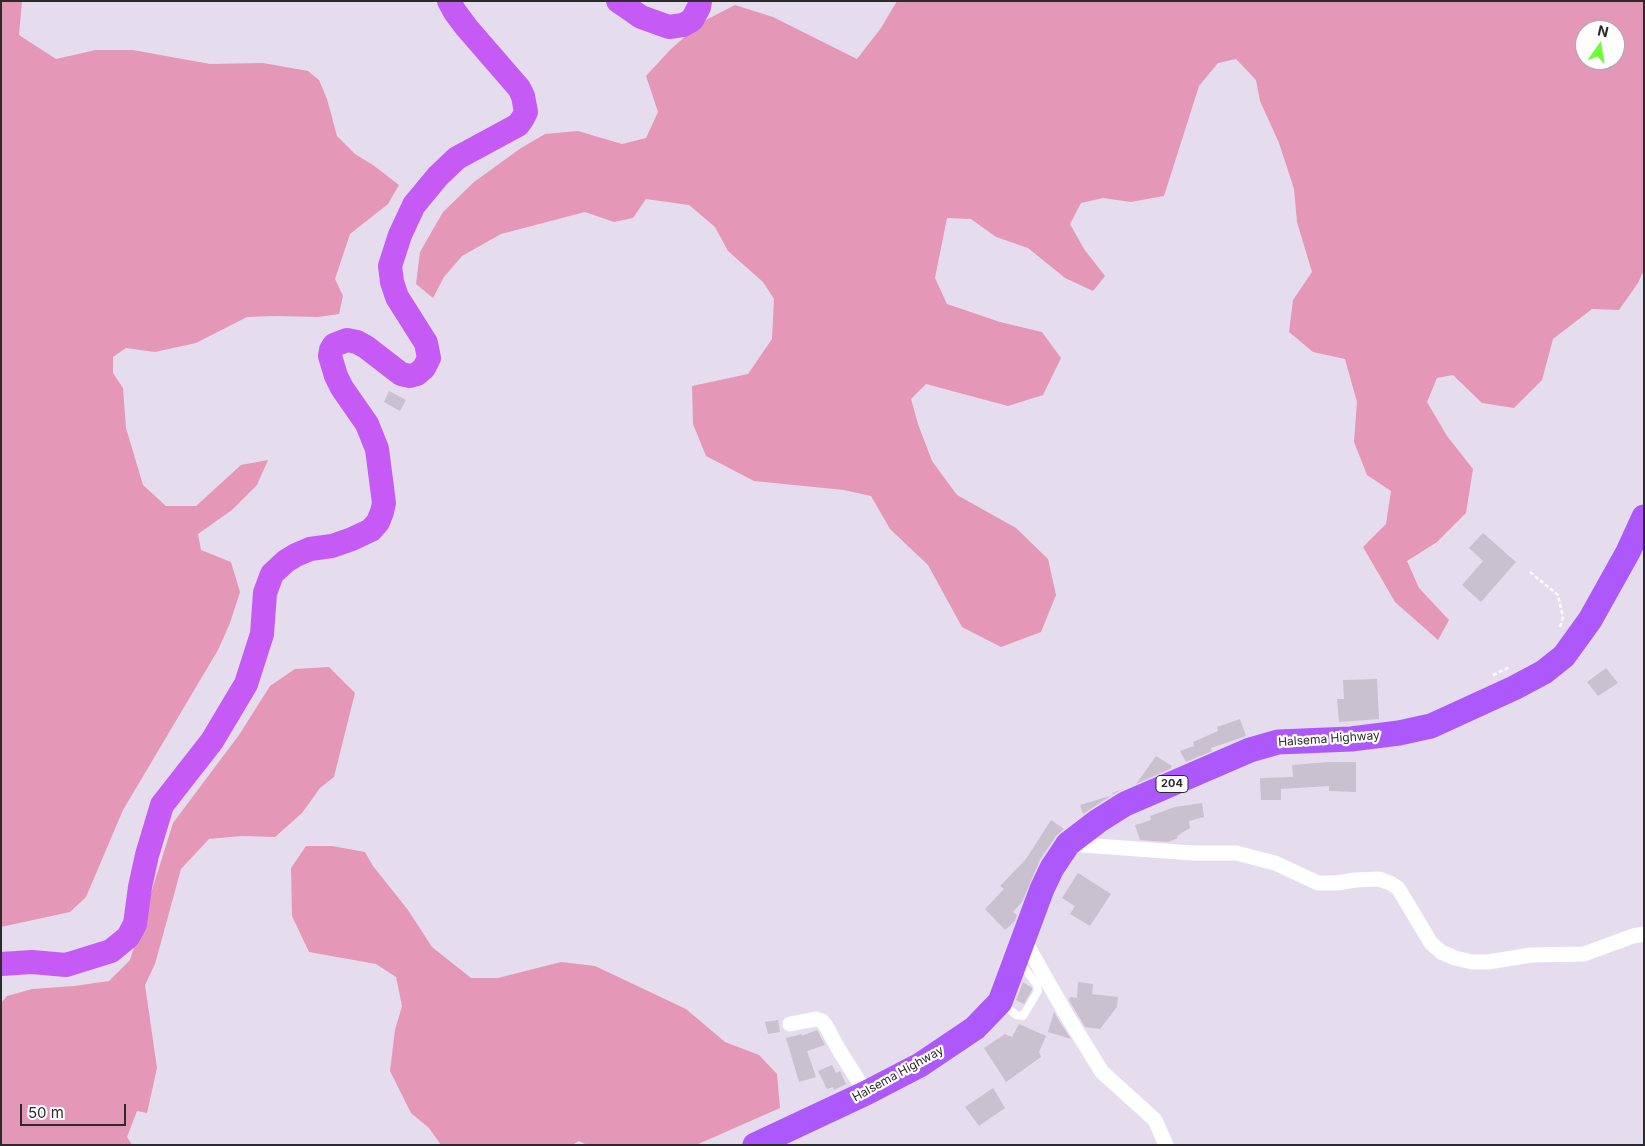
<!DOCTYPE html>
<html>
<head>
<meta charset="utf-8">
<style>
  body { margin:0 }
  #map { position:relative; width:1645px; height:1146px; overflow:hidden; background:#e5dced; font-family:Inter,sans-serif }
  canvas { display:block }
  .frame { position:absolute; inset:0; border:2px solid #2b2b2b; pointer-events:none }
  .north { position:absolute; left:1575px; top:20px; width:50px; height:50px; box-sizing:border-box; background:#fff; border:1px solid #aaa; border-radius:50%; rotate:13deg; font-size:14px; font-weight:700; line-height:20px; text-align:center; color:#2b2b2b }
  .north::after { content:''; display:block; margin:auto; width:18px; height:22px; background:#6cfe38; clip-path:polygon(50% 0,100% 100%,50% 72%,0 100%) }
  .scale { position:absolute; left:20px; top:1104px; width:106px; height:22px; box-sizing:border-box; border:2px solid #2b2b2b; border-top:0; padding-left:6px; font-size:15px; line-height:18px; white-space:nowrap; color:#2b2b2b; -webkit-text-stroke:4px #fff; paint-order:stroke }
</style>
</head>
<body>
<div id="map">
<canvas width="1645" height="1146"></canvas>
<div class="frame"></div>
<div class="north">N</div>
<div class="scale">50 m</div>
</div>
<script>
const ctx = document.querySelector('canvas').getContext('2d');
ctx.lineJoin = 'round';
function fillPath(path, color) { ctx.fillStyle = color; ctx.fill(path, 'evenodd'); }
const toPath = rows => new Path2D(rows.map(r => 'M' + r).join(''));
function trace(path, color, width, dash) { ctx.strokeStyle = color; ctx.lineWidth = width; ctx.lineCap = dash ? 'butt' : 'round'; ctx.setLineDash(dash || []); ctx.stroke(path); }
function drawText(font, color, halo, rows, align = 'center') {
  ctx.font = font + ' Inter,sans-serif'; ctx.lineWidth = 4.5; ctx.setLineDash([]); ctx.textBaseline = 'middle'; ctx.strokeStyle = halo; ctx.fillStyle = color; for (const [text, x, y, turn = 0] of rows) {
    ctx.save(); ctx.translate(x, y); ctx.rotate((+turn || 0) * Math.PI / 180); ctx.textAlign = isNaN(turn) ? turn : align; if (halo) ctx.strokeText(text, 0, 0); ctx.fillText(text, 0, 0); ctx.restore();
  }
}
fillPath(toPath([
  [1,1,22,1,19,35,56,59,96,50,133,50,210,64,263,63,308,71,319,80,327,99,337,136,355,154,373,165,399,185,388,204,350,234,335,279,343,296,339,314,318,317,277,316,247,317,196,343,155,352,126,348,113,357,113,373,123,388,126,428,143,485,166,506,196,506,241,465,268,460,257,485,232,510,198,534,201,550,231,562,240,592,230,623,218,650,123,810,86,897,70,912,1,927],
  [897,1,1644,1,1644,270,1638,283,1619,310,1592,309,1553,339,1542,380,1514,408,1482,403,1453,375,1437,378,1427,402,1447,436,1473,469,1466,513,1437,542,1407,561,1419,588,1449,620,1438,640,1395,602,1363,547,1386,524,1391,491,1367,475,1354,442,1357,402,1345,359,1313,352,1289,332,1293,300,1312,272,1297,222,1294,189,1279,143,1260,101,1256,80,1236,59,1218,63,1199,86,1164,196,1131,202,1103,198,1081,203,1070,224,1084,249,1105,276,1093,291,1065,278,1028,248,996,237,971,219,947,218,935,278,947,304,1000,322,1042,332,1061,358,1043,395,1008,406,926,384,911,399,918,424,932,461,957,495,1016,528,1048,559,1056,595,1041,632,1001,647,962,627,928,565,890,529,871,496,844,490,754,481,706,456,693,424,692,386,748,374,772,339,774,299,763,282,728,251,715,227,689,205,646,199,633,218,614,222,585,212,501,234,462,256,444,277,433,298,416,284,420,252,443,212,474,182,521,148,545,134,578,131,622,144,646,138,658,112,646,76,670,50,700,23,735,5,773,17,857,59,881,28],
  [1585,30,1615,30,1615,60,1585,60],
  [329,667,355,693,334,777,320,788,302,813,275,837,242,836,209,839,181,869,155,964,145,985,157,1068,147,1113,137,1111,127,1137,132,1145,1,1145,1,1003,7,996,32,989,74,986,109,981,130,960,173,823,239,735,270,686,295,669],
  [306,846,332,846,365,852,373,866,408,910,432,947,471,978,498,978,561,962,595,966,686,1009,725,1042,759,1055,777,1074,780,1108,696,1145,587,1145,579,1141,572,1145,441,1145,429,1128,411,1113,390,1071,395,1030,402,1006,396,977,376,964,309,952,292,916,291,868]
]), '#e597b8');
fillPath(toPath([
  [389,391,406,400,400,411,384,402],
  [1483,533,1516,562,1481,602,1462,585,1483,561,1469,548],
  [1606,668,1618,683,1598,696,1587,682],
  [1377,679,1379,719,1339,722,1337,699,1344,699,1343,680],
  [1240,719,1246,736,1211,748,1212,751,1186,762,1180,751,1194,746,1193,742,1218,731,1217,727],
  [1156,756,1172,766,1170,769,1136,784],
  [1329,762,1356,762,1356,792,1329,791,1329,786,1281,789,1281,800,1261,800,1260,778,1293,777,1292,765],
  [1125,788,1117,792,1083,814,1080,805,1113,795,1112,793],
  [1202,803,1204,817,1189,821,1190,828,1177,836,1178,838,1168,842,1140,840,1135,825,1151,820,1150,816,1175,807],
  [1051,820,1064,829,1056,836,1040,860,1022,902,1013,912,1017,915,1015,921,1005,930,985,909,1004,889,1000,886,1026,859],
  [1078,873,1111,894,1090,926,1070,914,1075,906,1062,898],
  [1023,982,1032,988,1032,990,1024,1004,1016,1000],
  [1078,982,1093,984,1092,994,1118,997,1117,1007,1100,1029,1085,1027,1069,1000,1070,997,1077,998],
  [1054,1012,1058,1019,1071,1039,1048,1032],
  [778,1020,780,1032,768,1034,765,1022],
  [1019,1024,1046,1036,1039,1052,1041,1057,1006,1082,984,1048,1005,1034,1012,1037],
  [817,1030,825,1045,807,1051,816,1077,799,1082,786,1038,802,1034,802,1036],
  [832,1065,836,1073,840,1071,846,1084,834,1090,833,1087,827,1089,818,1071],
  [993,1088,1005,1108,979,1126,965,1107]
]), '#c9c1cf');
trace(toPath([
  [1530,572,1558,595,1563,617,1560,627],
  [1493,675,1510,667]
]), '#fff', 2.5, [4, 2.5]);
trace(toPath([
  [1002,1003,1016,1015,1023,1016,1038,991,1037,985,1019,961]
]), '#fff', 8);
trace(toPath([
  [1068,844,1193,853,1236,853,1275,863,1318,883,1337,883,1355,880,1379,879,1390,883,1398,888,1431,943,1441,952,1455,958,1472,962,1488,962,1531,955,1584,954,1633,936,1644,934],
  [1023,938,1066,1014,1102,1072,1155,1120,1166,1145],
  [790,1024,816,1019,822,1021,826,1026,839,1050,866,1093]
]), '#fff', 15);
trace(toPath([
  [618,1,641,17,669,27,683,25,692,20,699,7,700,1],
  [1,964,32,962,66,965,111,951,128,937,135,924,140,887,147,855,162,805,212,741,246,684,262,634,265,593,272,574,286,561,296,555,310,549,332,546,352,539,371,530,378,522,382,512,384,503,377,449,367,424,342,388,336,376,330,356,331,350,334,345,347,340,357,342,366,347,401,374,410,376,417,374,424,368,429,358,426,343,397,297,392,282,390,266,400,235,414,205,438,176,457,158,518,125,523,118,526,112,523,96,519,88,467,28,455,12,449,1]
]), '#c55af4', 24);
trace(toPath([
  [755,1145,866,1093,920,1065,975,1028,1000,1002,1042,889,1052,868,1068,844,1098,821,1125,804,1250,750,1278,742,1351,739,1399,733,1431,726,1514,688,1544,672,1564,656,1590,620,1628,552,1644,517]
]), '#ac58fa', 25);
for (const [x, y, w] of [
  [1172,784,32]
]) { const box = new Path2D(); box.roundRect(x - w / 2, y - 8.5, w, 17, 4); ctx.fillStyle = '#fff'; ctx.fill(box); trace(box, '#2b2b2b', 1); }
drawText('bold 11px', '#2b2b2b', null, [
  ["204",1172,784]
]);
drawText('12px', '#2b2b2b', '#fff', [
  ["Halsema Highway",1329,739,-4],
  ["Halsema Highway",898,1074,-29]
]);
</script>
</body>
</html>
